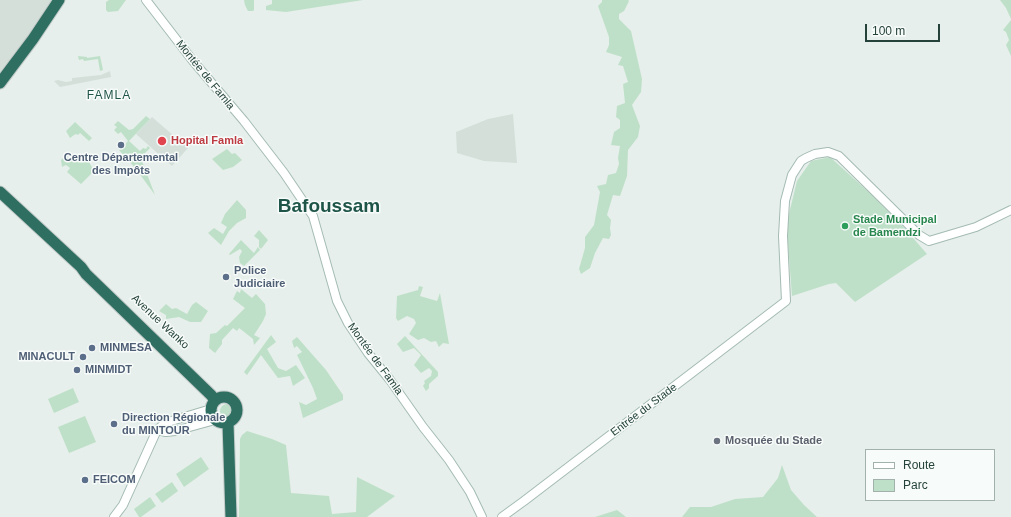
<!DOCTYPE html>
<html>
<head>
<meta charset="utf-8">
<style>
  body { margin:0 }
  #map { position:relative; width:1011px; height:517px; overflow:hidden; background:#e6efeb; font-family:Helvetica,sans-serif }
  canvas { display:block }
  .legend { position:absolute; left:865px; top:449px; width:130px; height:52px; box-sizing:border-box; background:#f7fbf9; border:1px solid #a3b1ad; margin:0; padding:5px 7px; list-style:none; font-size:12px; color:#24423a }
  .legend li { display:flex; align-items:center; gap:8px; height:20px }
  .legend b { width:20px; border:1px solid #a3b1ad }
  .scale { position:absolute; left:865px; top:24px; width:75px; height:18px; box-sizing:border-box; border:2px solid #24423a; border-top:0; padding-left:5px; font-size:12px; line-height:14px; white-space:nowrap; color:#24423a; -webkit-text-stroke:3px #f7fbf9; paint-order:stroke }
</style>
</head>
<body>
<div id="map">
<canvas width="1011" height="517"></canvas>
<ul class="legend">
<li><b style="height:5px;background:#fff"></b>Route</li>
<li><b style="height:11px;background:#bfe0c8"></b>Parc</li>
</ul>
<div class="scale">100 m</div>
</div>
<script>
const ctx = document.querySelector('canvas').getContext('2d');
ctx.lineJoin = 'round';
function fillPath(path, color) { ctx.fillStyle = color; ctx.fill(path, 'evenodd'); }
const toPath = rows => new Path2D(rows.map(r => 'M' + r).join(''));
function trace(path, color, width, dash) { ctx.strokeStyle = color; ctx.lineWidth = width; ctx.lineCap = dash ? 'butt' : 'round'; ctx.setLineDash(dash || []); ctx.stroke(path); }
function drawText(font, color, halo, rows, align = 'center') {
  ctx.font = font + ' Helvetica,sans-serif'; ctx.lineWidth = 3; ctx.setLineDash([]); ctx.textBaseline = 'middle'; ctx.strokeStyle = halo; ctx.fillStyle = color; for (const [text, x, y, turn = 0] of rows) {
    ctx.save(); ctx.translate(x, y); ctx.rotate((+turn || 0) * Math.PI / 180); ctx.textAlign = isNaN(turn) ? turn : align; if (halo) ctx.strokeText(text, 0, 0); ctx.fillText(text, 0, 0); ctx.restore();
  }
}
fillPath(toPath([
  [0,0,56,0,0,76],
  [110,71,111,77,60,87,54,81,58,80,66,82,72,81,72,78,101,75],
  [513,114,517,163,484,161,457,153,456,132,488,119],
  [152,117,188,148,172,166,136,134]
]), '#d4dfda');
fillPath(toPath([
  [109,0,126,0,118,11,108,12,106,10,106,2],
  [244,0,254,0,254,10,253,11,248,11,245,5],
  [272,0,363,0,286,12,266,10,266,6,272,4],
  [602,0,628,0,629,1,624,11,619,14,619,19,631,31,642,79,641,92,632,105,640,126,638,137,628,150,627,176,620,196,613,195,607,215,611,220,610,228,611,235,609,239,603,238,595,253,590,268,581,274,579,269,585,248,585,237,594,225,600,192,597,186,606,184,608,175,616,173,619,164,618,158,620,146,611,145,614,132,620,128,620,120,616,117,617,106,625,103,623,84,628,82,623,66,618,65,622,57,606,52,609,45,609,37,598,6,602,2],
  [1000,0,1011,0,1011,19,1006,8],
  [1011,20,1011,56,1006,45,1009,40,1006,32,1003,30],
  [78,56,87,57,87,58,100,56,103,70,100,71,98,59,84,61,83,59,79,60],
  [146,116,150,119,129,141,140,151,143,148,146,149,148,146,150,148,145,153,146,155,142,161,155,195,136,169,119,150,128,141,121,132,118,134,114,130,117,127,114,125,118,121,129,130,133,129],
  [75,122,92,138,89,141,80,133,78,135,76,134,74,135,70,138,66,131],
  [227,149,232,154,235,153,242,160,233,167,223,170,212,159],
  [68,153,71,154,67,157,70,161,78,154,89,162,94,171,81,184,67,172,70,168,66,165,62,167,61,160],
  [830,157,873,196,907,231,927,254,855,302,836,283,829,284,792,296,788,244,787,222,797,181,811,161],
  [237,200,246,210,246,218,237,223,229,231,221,245,208,233,214,228,223,234,227,227,221,223,225,214],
  [259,230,268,240,261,249,259,247,259,240,254,236],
  [241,240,254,253,258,247,260,250,244,266,240,263,239,257,242,251,240,249,230,255,229,254],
  [419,286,423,287,420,296,437,301,440,293,449,344,443,343,439,347,436,341,431,342,424,338,418,340,409,334,416,323,414,319,407,316,398,321,396,318,397,296,418,290],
  [241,289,252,298,256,294,265,304,266,314,263,321,254,335,260,338,254,345,253,339,243,331,239,328,237,331,233,328,222,340,222,344,215,353,209,348,210,334,216,333,225,325,227,326,245,308,233,299,237,291,240,293],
  [196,302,208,311,201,322,190,322,179,317,166,319,166,315,159,311,166,304,172,309,176,308,187,314,192,305],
  [271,335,276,342,267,349,278,368,286,371,296,365,305,378,293,386,290,376,278,378,261,355,247,375,244,372],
  [405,336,438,372,438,376,429,384,429,388,426,391,423,386,425,383,424,381,431,376,432,371,429,368,421,373,414,365,421,355,414,348,403,352,397,344],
  [297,337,326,370,343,395,343,400,303,418,299,402,306,405,317,399,313,388,298,357,297,355,302,352,297,346,294,348,292,341],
  [73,388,79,402,54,413,48,399],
  '220 411a7 7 0 1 1 14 0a7 7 0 1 1-14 0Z',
  [85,416,96,442,69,453,58,427],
  [247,431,272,439,286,445,291,493,329,496,332,514,356,512,357,477,395,496,367,517,239,517,240,439,242,435],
  [201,457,209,469,184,487,176,474],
  [782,465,791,490,804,505,817,517,682,517,690,507,711,507,735,499,763,497,778,478],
  [172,482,178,491,162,503,155,494],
  [150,497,156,506,141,517,139,517,134,509],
  [617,510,626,517,595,517]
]), '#bfe0c8');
const secondary = toPath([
  [146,0,193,61,244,121,284,173,313,216,337,301,348,323,368,353,390,380,423,427,449,460,470,492,482,517],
  [157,430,166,432,175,431,215,420],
  [114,517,123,505,157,430,164,424,168,422,211,409],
  [502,517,524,501,786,301,783,236,785,201,792,175,801,161,806,158,815,154,828,152,839,156,919,235,929,241,976,227,1011,210]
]);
const highway = toPath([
  [0,83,33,39,59,0],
  [0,192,81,267,86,274,211,395,215,400],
  '211 410a13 13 0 1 1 26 0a13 13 0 1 1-26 0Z',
  [228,423,231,517]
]);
trace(secondary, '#a4bbb3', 10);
trace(highway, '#c2cac8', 13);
trace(secondary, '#fff', 8);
trace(highway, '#2f6f62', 11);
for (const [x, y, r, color] of [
  [162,141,5,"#e0444e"],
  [121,145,4,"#5c6f8a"],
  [845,226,4,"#2e9e5b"],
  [226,277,4,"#5c6f8a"],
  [92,348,4,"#5c6f8a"],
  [83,357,4,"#5c6f8a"],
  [77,370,4,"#5c6f8a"],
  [114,424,4,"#5c6f8a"],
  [717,441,4,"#6b7280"],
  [85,480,4,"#5c6f8a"]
]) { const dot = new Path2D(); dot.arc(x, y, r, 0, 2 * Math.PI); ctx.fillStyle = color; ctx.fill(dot); trace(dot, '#f7fbf9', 1.5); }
drawText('11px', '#24423a', '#f7fbf9', [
  ["Montée de Famla",205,75,51],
  ["Avenue Wanko",160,322,43],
  ["Montée de Famla",375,359,54],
  ["Entrée du Stade",644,410,-37]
]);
drawText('bold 11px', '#be3a42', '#f7fbf9', [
  ["Hopital Famla",171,141]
], 'left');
drawText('bold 11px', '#4e5e75', '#f7fbf9', [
  ["Centre Départemental",121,158,"center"],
  ["des Impôts",121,171,"center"],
  ["Police",234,271],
  ["Judiciaire",234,284],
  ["MINMESA",100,348],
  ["MINACULT",75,357,"right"],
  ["MINMIDT",85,370],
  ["Direction Régionale",122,418],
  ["du MINTOUR",122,431],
  ["FEICOM",93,480]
], 'left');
drawText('bold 11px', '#27864d', '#f7fbf9', [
  ["Stade Municipal",853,220],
  ["de Bamendzi",853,233]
], 'left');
drawText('bold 11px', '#5b616d', '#f7fbf9', [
  ["Mosquée du Stade",725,441]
], 'left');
ctx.letterSpacing = '1px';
drawText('12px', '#1f5548', '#f7fbf9', [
  ["FAMLA",109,96]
]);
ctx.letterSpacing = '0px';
drawText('bold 19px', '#1f5548', '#f7fbf9', [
  ["Bafoussam",329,207]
]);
</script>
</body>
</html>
